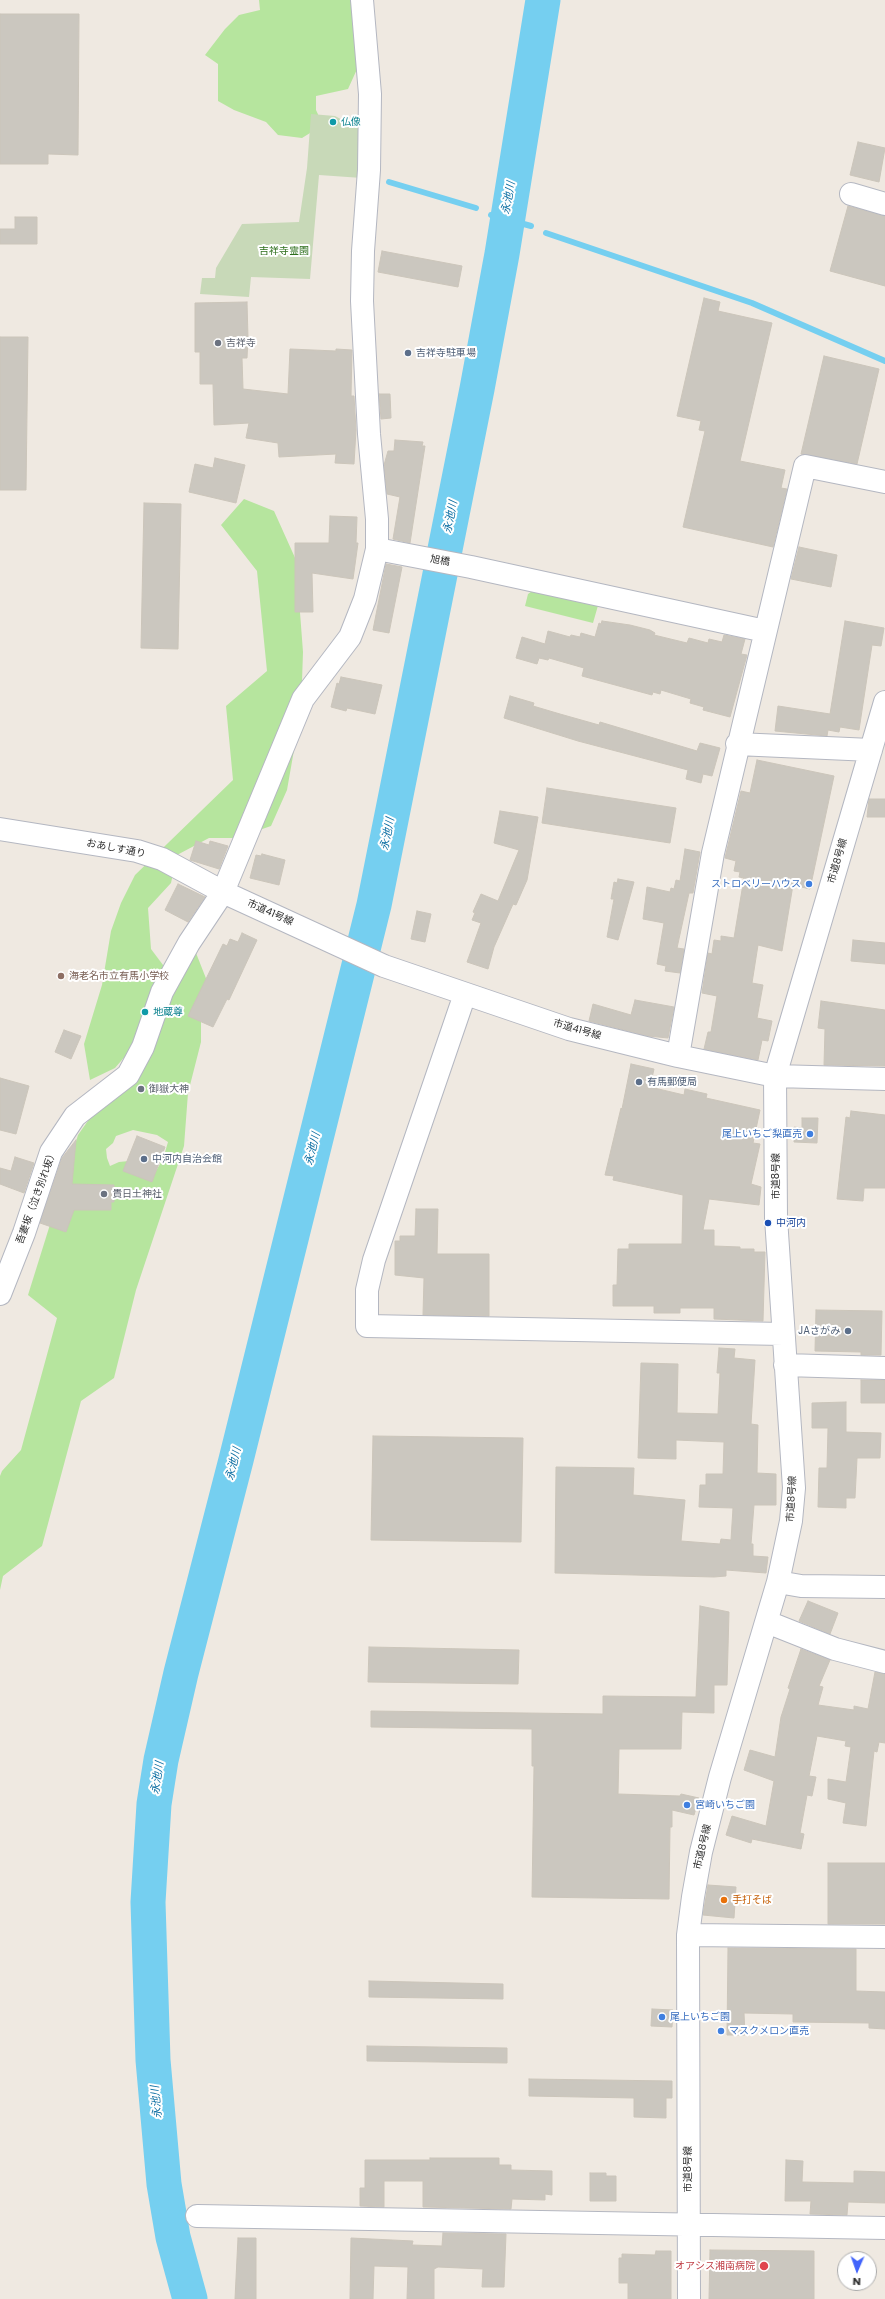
<!DOCTYPE html>
<html>
<head>
<meta charset="utf-8">
<style>
  body { margin:0 }
  #map { position:relative; width:885px; height:2299px; overflow:hidden; background:#efe9e1; font-family:Poppins,sans-serif }
  canvas { display:block }
  .north { position:absolute; left:837px; top:2251px; width:40px; height:40px; box-sizing:border-box; background:#fff; border:1px solid #ababab; border-radius:50%; rotate:182deg; font-size:11px; font-weight:700; line-height:16px; text-align:center; color:#2e2e2e }
  .north::after { content:''; display:block; margin:auto; width:14px; height:18px; background:#4264fb; clip-path:polygon(50% 0,100% 100%,50% 72%,0 100%) }
</style>
</head>
<body>
<div id="map">
<canvas width="885" height="2299"></canvas>
<div class="north">N</div>
</div>
<script>
const ctx = document.querySelector('canvas').getContext('2d');
ctx.lineJoin = 'round';
function fillPath(path, color) { ctx.fillStyle = color; ctx.fill(path, 'evenodd'); }
const toPath = rows => new Path2D(rows.map(r => 'M' + r).join(''));
function trace(path, color, width, dash) { ctx.strokeStyle = color; ctx.lineWidth = width; ctx.lineCap = dash ? 'butt' : 'round'; ctx.setLineDash(dash || []); ctx.stroke(path); }
function drawText(font, color, halo, rows, align = 'center') {
  ctx.font = font + ' Poppins,"Noto Sans JP",sans-serif'; ctx.lineWidth = 4; ctx.setLineDash([]); ctx.textBaseline = 'middle'; ctx.strokeStyle = halo; ctx.fillStyle = color; for (const [text, x, y, turn = 0] of rows) {
    ctx.save(); ctx.translate(x, y); ctx.rotate((+turn || 0) * Math.PI / 180); ctx.textAlign = isNaN(turn) ? turn : align; if (halo) ctx.strokeText(text, 0, 0); ctx.fillText(text, 0, 0); ctx.restore();
  }
}
fillPath(toPath([
  [259,0,353,0,358,67,348,89,316,96,316,110,323,125,302,138,278,135,266,122,234,110,218,101,218,64,205,55,225,29,239,15,260,10],
  [244,499,274,511,296,560,303,652,301,710,287,790,271,826,236,838,209,838,177,855,171,883,148,908,151,949,166,969,139,1040,115,1068,90,1080,84,1044,102,985,111,931,121,903,135,875,233,780,226,706,267,671,257,571,221,525],
  [535,589,599,602,593,623,525,606,528,594],
  [196,953,209,986,201,1014,201,1042,188,1093,184,1146,136,1290,114,1378,81,1401,42,1546,3,1576,0,1590,0,1476,2,1471,21,1450,57,1318,28,1295,78,1135,106,1095,182,971],
  [133,1130,157,1135,168,1142,163,1159,154,1174,129,1161,119,1162,110,1166,107,1158,106,1149,113,1143,116,1136]
]), '#b6e59e');
fillPath(toPath([
  [311,114,335,116,363,131,362,178,319,175,310,279,251,277,249,297,200,294,202,278,215,278,216,268,242,224,299,222,307,168]
]), '#c8d9b8');
trace(toPath([
  [389,182,476,208],
  [491,215,531,226],
  [546,233,752,303,885,361]
]), '#75cff0', 6);
trace(toPath([
  [190,2299,173,2237,164,2184,153,2060,148,1902,154,1804,161,1760,181,1673,236,1460,374,905,477,389,502,254,543,0]
]), '#75cff0', 35);
const building = toPath([
  [0,14,79,14,78,155,48,154,48,164,0,164,0,14],
  [858,142,885,148,879,182,850,175,858,142],
  [848,206,885,216,885,286,830,271,848,206],
  [15,217,37,217,37,244,0,244,0,229,15,229,15,217],
  [382,251,462,266,458,287,378,272,382,251],
  [704,298,720,302,718,311,772,323,740,461,785,470,781,488,787,489,773,547,683,527,705,431,699,430,701,421,677,416,704,298],
  [247,302,248,338,247,358,242,358,243,389,288,394,290,349,336,351,336,349,352,350,351,396,354,396,356,430,354,464,335,463,336,454,279,457,278,443,246,438,249,423,214,425,213,384,200,384,200,352,195,352,195,303,247,302],
  [0,337,28,337,26,490,0,490,0,337],
  [824,356,879,369,857,464,801,454,824,356],
  [379,394,390,394,391,418,381,419,379,394],
  [395,440,423,442,422,446,425,446,410,543,393,539,400,497,387,494,384,465,388,451,394,451,395,440],
  [215,458,245,465,236,503,189,492,195,464,213,468,215,458],
  [144,503,181,504,178,649,141,648,144,503],
  [330,516,357,517,356,543,358,543,353,579,312,573,313,612,295,612,295,543,329,543,330,516],
  [799,547,837,555,831,587,791,579,799,547],
  [386,564,402,567,389,633,373,630,386,564],
  [602,621,630,625,650,630,655,633,654,635,687,643,689,638,708,643,709,639,722,642,724,635,745,639,741,654,747,655,730,717,703,710,704,707,690,703,691,699,661,690,660,694,653,692,652,695,582,676,584,668,549,658,548,660,539,658,537,664,516,658,522,637,545,644,548,631,570,637,571,635,580,637,581,633,595,637,599,623,601,624,602,621],
  [845,621,884,628,881,646,872,645,859,730,840,727,839,732,828,730,827,736,775,731,778,706,830,714,845,621],
  [341,677,382,685,375,714,347,708,346,711,331,707,337,683,339,684,341,677],
  [510,696,534,703,533,706,560,714,599,725,600,722,697,751,700,743,720,748,712,776,703,774,701,783,686,779,688,770,578,741,504,718,510,696],
  [757,760,834,776,810,889,793,885,782,951,758,945,752,983,763,985,757,1018,772,1021,768,1041,762,1040,758,1060,704,1049,708,1032,711,1032,717,996,702,993,708,953,712,954,714,940,721,941,721,936,734,938,744,878,739,877,740,872,734,871,736,861,725,858,741,791,750,793,757,760],
  [547,788,676,808,670,843,542,823,547,788],
  [869,799,885,799,885,817,867,817,869,799],
  [500,811,538,817,527,880,516,905,513,904,494,947,488,969,467,962,481,923,472,920,475,913,473,912,481,894,498,901,519,850,494,843,500,811],
  [196,841,209,845,210,841,228,846,219,869,190,860,196,841],
  [685,849,700,852,693,893,689,893,677,948,684,949,680,973,665,971,666,966,657,964,664,923,643,919,647,887,670,892,671,888,674,889,676,880,680,881,685,849],
  [262,854,285,860,279,885,250,878,256,855,261,856,262,854],
  [618,879,634,882,618,940,607,937,614,899,611,899,614,882,617,883,618,879],
  [178,884,205,897,188,922,165,910,178,884],
  [417,911,431,914,425,942,411,939,417,911],
  [242,933,257,940,229,1000,227,999,213,1027,188,1016,223,944,227,946,230,939,238,942,242,933],
  [853,940,885,943,885,964,851,961,853,940],
  [635,1000,674,1007,668,1038,648,1036,589,1021,593,1004,631,1015,635,1000],
  [821,1001,885,1010,885,1066,824,1065,825,1029,818,1028,821,1001],
  [64,1030,81,1036,71,1059,55,1052,64,1030],
  [631,1064,654,1069,650,1087,684,1095,685,1089,707,1094,706,1098,760,1110,753,1143,760,1144,751,1184,761,1187,759,1205,709,1199,703,1230,714,1230,714,1246,740,1247,740,1249,754,1249,754,1252,765,1252,763,1321,714,1319,714,1308,680,1308,680,1313,654,1313,654,1306,613,1306,613,1285,617,1285,618,1249,629,1249,629,1244,682,1244,683,1195,613,1180,614,1176,605,1175,621,1108,622,1109,631,1064],
  [0,1078,29,1086,16,1134,0,1130,0,1078],
  [851,1111,885,1115,885,1188,864,1188,863,1201,837,1199,846,1117,850,1118,851,1111],
  [802,1118,818,1118,817,1143,794,1142,794,1127,802,1128,802,1118],
  [137,1136,165,1147,152,1182,123,1171,137,1136],
  [76,1140,72,1184,114,1185,114,1202,111,1202,111,1210,74,1210,66,1232,40,1223,62,1158,76,1140],
  [15,1157,34,1163,24,1193,0,1184,0,1168,11,1171,15,1157],
  [416,1209,438,1209,437,1254,489,1254,489,1316,423,1315,424,1278,395,1275,395,1241,400,1241,400,1236,415,1236,416,1209],
  [816,1310,882,1311,881,1355,861,1355,861,1352,815,1351,816,1310],
  [719,1348,735,1349,734,1358,755,1360,751,1424,758,1425,757,1473,776,1474,776,1505,754,1505,751,1544,753,1544,753,1556,768,1557,766,1573,726,1570,726,1576,714,1577,555,1573,556,1467,634,1468,633,1495,685,1500,681,1541,720,1544,721,1539,731,1540,733,1508,699,1507,700,1485,706,1485,706,1474,723,1474,724,1442,676,1440,676,1459,638,1458,641,1363,678,1364,677,1413,718,1414,720,1373,717,1373,719,1348],
  [861,1380,885,1380,885,1403,861,1403,861,1380],
  [846,1402,846,1432,881,1433,880,1458,857,1458,855,1498,846,1498,846,1508,818,1507,819,1468,827,1468,828,1428,812,1428,812,1403,846,1402],
  [373,1436,523,1438,521,1542,371,1540,373,1436],
  [808,1601,838,1613,830,1634,799,1621,808,1601],
  [700,1606,729,1612,727,1685,714,1685,714,1713,682,1712,681,1749,619,1749,618,1794,680,1796,681,1794,699,1798,694,1815,672,1810,672,1827,670,1827,669,1899,532,1897,534,1766,532,1766,532,1729,371,1727,371,1711,603,1714,603,1696,696,1697,700,1606],
  [369,1647,519,1650,518,1684,368,1682,369,1647],
  [801,1649,830,1660,819,1686,823,1687,818,1705,854,1710,854,1706,868,1709,875,1672,885,1674,885,1743,879,1742,877,1752,874,1751,866,1826,843,1823,846,1803,828,1799,828,1779,846,1782,851,1747,845,1746,846,1741,817,1736,809,1776,816,1777,812,1796,807,1795,800,1833,804,1834,801,1849,752,1839,751,1843,726,1835,732,1816,766,1826,774,1781,744,1770,750,1750,775,1757,781,1717,790,1689,788,1688,801,1649],
  [828,1863,885,1863,885,1924,828,1924,828,1863],
  [708,1885,736,1887,734,1918,703,1915,708,1885],
  [728,1948,856,1949,856,1991,885,1992,885,2029,869,2028,869,2023,793,2022,793,2014,744,2013,745,2035,727,2035,728,1948],
  [369,1981,503,1984,503,1999,369,1997,369,1981],
  [652,2009,673,2010,672,2027,651,2026,652,2009],
  [367,2046,507,2048,507,2063,367,2061,367,2046],
  [529,2079,672,2081,672,2098,666,2098,666,2118,634,2117,634,2098,529,2096,529,2079],
  [430,2158,499,2158,499,2165,511,2165,511,2170,552,2171,552,2195,545,2194,545,2200,512,2199,511,2209,423,2207,423,2181,384,2181,384,2207,360,2206,360,2188,365,2188,365,2160,430,2160,430,2158],
  [786,2160,803,2161,802,2182,854,2183,854,2171,885,2172,885,2203,848,2202,847,2215,810,2214,811,2201,785,2201,786,2160],
  [590,2173,606,2173,606,2176,616,2176,616,2201,590,2201,590,2173],
  [443,2233,506,2234,504,2287,482,2287,483,2269,438,2267,434,2269,434,2299,407,2299,408,2267,374,2266,373,2299,350,2299,351,2238,413,2241,412,2245,442,2246,443,2233],
  [238,2238,256,2238,256,2299,235,2299,238,2238],
  [710,2250,814,2251,814,2299,709,2299,710,2250],
  [656,2251,671,2251,671,2299,628,2299,628,2283,619,2283,619,2258,622,2258,622,2254,655,2255,656,2251]
]);
fillPath(building, '#cbc7bf');
trace(building, '#cbc5ba', 1);
const minor = toPath([
  [851,194,885,204],
  [377,549,471,567,765,631],
  [737,744,871,750],
  [0,829,137,851,162,859,223,892,384,966,569,1029,678,1056,775,1076,885,1079],
  [465,994,374,1260,367,1290,367,1326,783,1334],
  [678,1056,713,853,805,466,885,482],
  [0,1294,24,1233,51,1152,75,1116,128,1075,143,1047,162,992,189,943,223,892,303,699,350,637,365,599,377,549,377,519,369,434,362,301,363,251,369,170,370,94,362,0],
  [785,1365,885,1368],
  [778,1582,801,1586,885,1587],
  [767,1622,835,1649,885,1662],
  [688,1935,885,1937],
  [197,2216,885,2228],
  [689,2299,688,1935,693,1897,701,1852,720,1777,778,1582,791,1521,794,1488,776,1218,775,1076,885,702]
]);
trace(minor, '#b4b7c1', 24);
trace(minor, '#fff', 22);
for (const [x, y, r, color] of [
  [333,122,4,"#0f9aa8"],
  [218,343,4,"#6b7280"],
  [408,353,4,"#5c6f8a"],
  [809,884,4,"#3f7fe0"],
  [61,976,4,"#8d6e63"],
  [145,1012,4,"#0f9aa8"],
  [639,1082,4,"#5c6f8a"],
  [141,1089,4,"#6b7280"],
  [810,1134,4,"#3f7fe0"],
  [144,1159,4,"#5c6f8a"],
  [104,1194,4,"#6b7280"],
  [768,1223,4,"#1a4fb4"],
  [848,1331,4,"#5c6f8a"],
  [687,1805,4,"#3f7fe0"],
  [724,1900,4,"#e8710a"],
  [662,2017,4,"#3f7fe0"],
  [721,2031,4,"#3f7fe0"],
  [764,2266,5,"#e0444e"]
]) { const dot = new Path2D(); dot.arc(x, y, r, 0, 2 * Math.PI); ctx.fillStyle = color; ctx.fill(dot); trace(dot, '#fff', 1.5); }
drawText('10px', '#0d838f', '#fff', [
  ["仏像",341,122],
  ["地蔵尊",153,1012]
], 'left');
drawText('10px', '#2c6e1b', '#fff', [
  ["吉祥寺霊園",284,251]
]);
drawText('10px', '#5b616d', '#fff', [
  ["吉祥寺",226,343],
  ["御嶽大神",149,1089],
  ["貴日土神社",112,1194]
], 'left');
drawText('10px', '#4e5e75', '#fff', [
  ["吉祥寺駐車場",416,353],
  ["有馬郵便局",647,1082],
  ["中河内自治会館",152,1159],
  ["JAさがみ",840,1331,"right"]
], 'left');
drawText('10px', '#2e2e2e', '#fff', [
  ["旭橋",440,561,10],
  ["おあしす通り",116,849,11],
  ["市道8号線",838,861,-74],
  ["市道41号線",270,913,24],
  ["市道41号線",577,1030,16],
  ["市道8号線",776,1176,-90],
  ["吾妻坂（泣き別れ坂）",37,1197,-70],
  ["市道8号線",792,1499,-87],
  ["市道8号線",703,1847,-77],
  ["市道8号線",688,2169,-90]
]);
drawText('10px', '#366cbe', '#fff', [
  ["ストロベリーハウス",801,884,"right"],
  ["尾上いちご梨直売",802,1134,"right"],
  ["宮崎いちご園",695,1805],
  ["尾上いちご園",670,2017],
  ["マスクメロン直売",729,2031]
], 'left');
drawText('10px', '#785e54', '#fff', [
  ["海老名市立有馬小学校",69,976]
], 'left');
drawText('10px', '#164399', '#fff', [
  ["中河内",776,1223]
], 'left');
drawText('10px', '#c56008', '#fff', [
  ["手打そば",732,1900]
], 'left');
drawText('10px', '#be3a42', '#fff', [
  ["オアシス湘南病院",755,2266]
], 'right');
drawText('italic 11px', '#0d6fa3', '#fff', [
  ["永池川",509,198,-80],
  ["永池川",451,517,-79],
  ["永池川",388,834,-79],
  ["永池川",313,1149,-76],
  ["永池川",234,1464,-76],
  ["永池川",158,1778,-81],
  ["永池川",157,2102,-95]
]);
</script>
</body>
</html>
